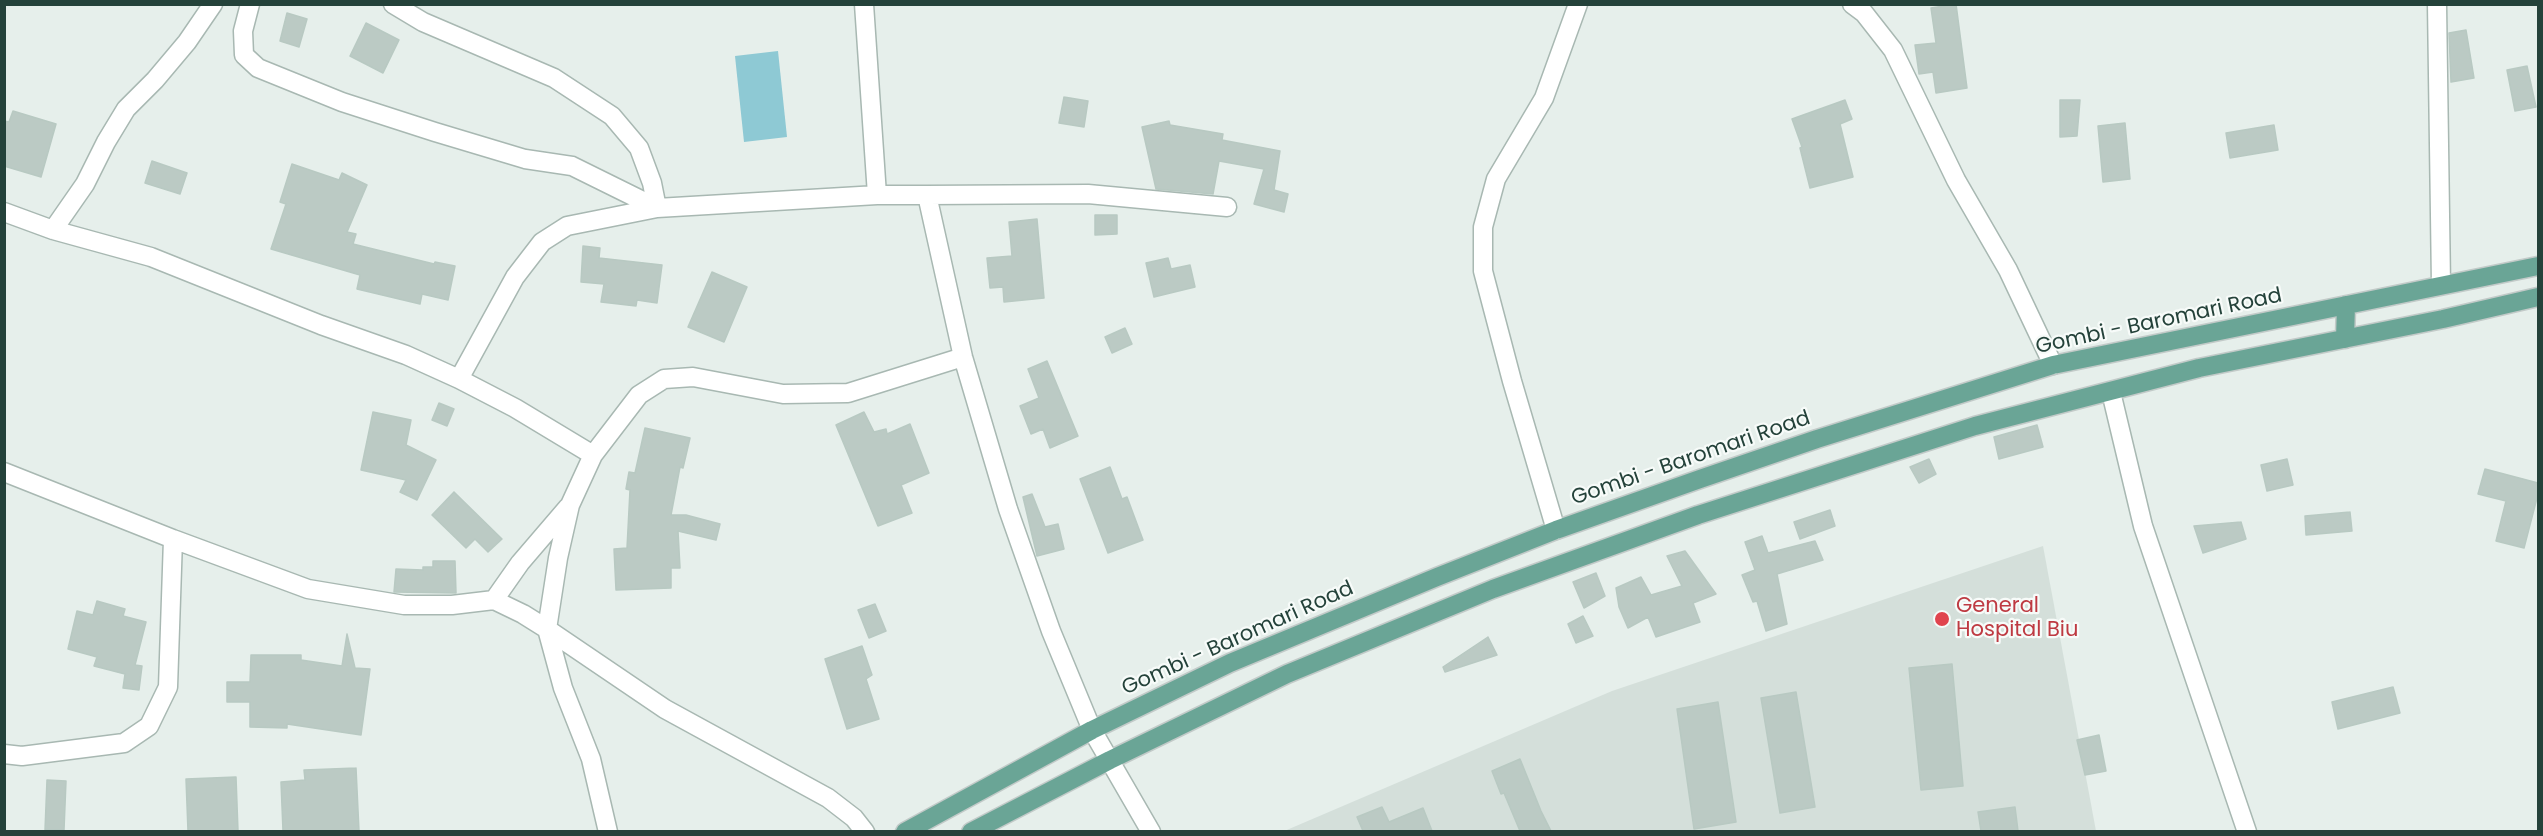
<!DOCTYPE html>
<html>
<head>
<meta charset="utf-8">
<style>
  body { margin:0 }
  #map { position:relative; width:2543px; height:836px; overflow:hidden; background:#e6efeb; font-family:Poppins,sans-serif }
  canvas { display:block }
  .frame { position:absolute; inset:0; border:6px solid #24423a; pointer-events:none }
</style>
</head>
<body>
<div id="map">
<canvas width="2543" height="836"></canvas>
<div class="frame"></div>
</div>
<script>
const ctx = document.querySelector('canvas').getContext('2d');
ctx.lineJoin = 'round';
function fillPath(path, color) { ctx.fillStyle = color; ctx.fill(path, 'evenodd'); }
const toPath = rows => new Path2D(rows.map(r => 'M' + r).join(''));
function trace(path, color, width, dash) { ctx.strokeStyle = color; ctx.lineWidth = width; ctx.lineCap = dash ? 'butt' : 'round'; ctx.setLineDash(dash || []); ctx.stroke(path); }
function drawText(font, color, halo, rows, align = 'center') {
  ctx.font = font + ' Poppins,sans-serif'; ctx.lineWidth = 4.5; ctx.setLineDash([]); ctx.textBaseline = 'middle'; ctx.strokeStyle = halo; ctx.fillStyle = color; for (const [text, x, y, turn = 0] of rows) {
    ctx.save(); ctx.translate(x, y); ctx.rotate((+turn || 0) * Math.PI / 180); ctx.textAlign = isNaN(turn) ? turn : align; if (halo) ctx.strokeText(text, 0, 0); ctx.fillText(text, 0, 0); ctx.restore();
  }
}
fillPath(toPath([
  [2043,546,2096,831,1282,832,1612,691]
]), '#d4dfda');
fillPath(toPath([
  [778,51,787,137,744,142,735,56]
]), '#8ec9d4');
const building = toPath([
  [1956,4,1967,88,1936,93,1933,72,1919,74,1915,45,1936,43,1931,8,1956,4],
  [287,13,307,19,299,47,280,41,287,13],
  [366,23,399,40,383,73,350,56,366,23],
  [2466,30,2474,78,2451,82,2449,33,2466,30],
  [2527,66,2536,107,2515,111,2507,70,2527,66],
  [1064,97,1088,101,1084,127,1059,123,1064,97],
  [1845,100,1852,119,1840,124,1853,177,1810,188,1800,148,1802,147,1792,119,1845,100],
  [2060,100,2080,100,2077,136,2060,137,2060,100],
  [13,111,56,124,41,177,4,166,4,121,9,122,13,111],
  [1169,121,1170,125,1223,134,1222,140,1280,151,1274,190,1288,194,1284,212,1254,204,1264,169,1219,161,1213,194,1156,189,1142,127,1169,121],
  [2125,123,2130,179,2103,182,2098,126,2125,123],
  [2274,125,2278,150,2230,158,2226,133,2274,125],
  [152,161,187,173,180,194,145,183,152,161],
  [292,164,339,180,342,173,367,185,347,232,356,234,353,244,434,264,435,262,455,266,448,300,422,294,420,304,357,289,360,275,271,249,286,204,280,202,292,164],
  [1095,215,1117,215,1117,234,1095,235,1095,215],
  [1037,219,1044,298,1004,302,1003,287,990,288,987,258,1012,256,1009,222,1037,219],
  [583,246,600,248,599,258,662,265,657,303,637,300,636,306,601,302,604,284,581,282,583,246],
  [1168,258,1171,269,1190,265,1195,287,1154,297,1146,263,1168,258],
  [712,272,747,287,724,342,688,327,712,272],
  [1125,328,1132,344,1112,353,1105,337,1125,328],
  [1047,361,1078,436,1050,448,1043,429,1031,434,1020,406,1039,398,1028,369,1047,361],
  [439,403,454,409,447,426,432,420,439,403],
  [373,412,411,420,406,445,436,460,417,500,400,492,406,480,361,470,373,412],
  [864,412,874,432,886,429,887,434,910,424,929,473,901,485,912,513,878,526,836,425,864,412],
  [2037,425,2043,447,1999,459,1994,437,2037,425],
  [645,428,690,438,683,468,680,467,671,515,686,515,720,524,716,540,678,531,680,568,671,568,671,588,616,590,614,549,627,548,630,490,626,489,629,472,635,473,645,428],
  [1929,459,1936,474,1919,483,1910,467,1929,459],
  [2287,459,2293,485,2267,491,2261,465,2287,459],
  [1110,467,1122,499,1127,497,1143,540,1108,553,1080,479,1110,467],
  [2485,469,2538,483,2538,494,2524,548,2496,541,2506,501,2478,494,2485,469],
  [454,492,502,539,488,552,475,539,466,548,432,515,454,492],
  [1032,494,1045,527,1058,524,1064,549,1037,556,1023,497,1032,494],
  [1830,510,1835,526,1800,539,1794,522,1830,510],
  [2350,512,2352,531,2306,535,2305,516,2350,512],
  [2241,522,2246,539,2203,553,2194,526,2241,522],
  [1762,536,1768,553,1815,541,1823,560,1777,574,1787,624,1766,631,1757,601,1753,602,1742,575,1755,570,1745,542,1762,536],
  [1685,551,1716,594,1693,603,1700,622,1656,637,1648,617,1628,628,1619,607,1616,588,1641,577,1651,595,1682,586,1667,556,1685,551],
  [433,561,455,561,456,593,394,592,396,569,423,570,423,567,433,567,433,561],
  [1596,573,1605,596,1584,608,1573,582,1596,573],
  [97,601,125,609,123,616,146,622,135,665,142,666,139,690,123,688,125,674,94,666,97,657,68,649,77,611,93,615,97,601],
  [875,604,886,631,869,638,858,610,875,604],
  [1583,616,1593,636,1576,643,1568,624,1583,616],
  [347,634,355,668,370,669,361,735,287,724,287,728,250,727,250,702,227,702,227,682,250,682,251,655,301,655,301,660,342,666,347,634],
  [1488,637,1497,655,1445,672,1443,667,1488,637],
  [862,646,872,675,866,679,879,719,847,729,825,659,862,646],
  [1952,664,1963,786,1921,790,1909,668,1952,664],
  [2393,687,2400,713,2338,729,2332,702,2393,687],
  [1796,692,1815,807,1780,813,1761,698,1796,692],
  [1718,702,1736,822,1694,829,1677,709,1718,702],
  [2099,735,2106,771,2085,775,2077,740,2099,735],
  [1520,759,1541,811,1551,831,1520,831,1504,793,1501,794,1492,771,1520,759],
  [356,768,359,831,283,831,281,782,305,780,304,770,356,768],
  [236,777,238,831,188,831,186,779,236,777],
  [47,780,66,781,64,830,45,830,47,780],
  [1382,807,1389,822,1423,808,1432,831,1363,831,1357,817,1382,807],
  [2015,807,2018,831,1981,831,1978,812,2015,807]
]);
fillPath(building, '#bbcac4');
trace(building, '#b8c9c2', 1.5);
const minor = toPath([
  [250,4,243,31,244,55,258,68,342,102,435,132,525,159,572,166,657,208],
  [393,4,423,22,554,78,612,116,639,148,652,183,657,208],
  [864,4,877,195],
  [1852,4,1864,13,1893,50,1956,180,2008,270,2053,365],
  [2437,4,2441,285],
  [927,195,1088,194,1227,207],
  [4,212,53,230,151,257,321,325,406,355,459,379,515,408,593,455],
  [53,230,85,184,106,142,126,109,155,80,187,42,213,4],
  [459,379,515,277,542,242,567,226,657,208,877,195,927,195,963,357,1008,509,1051,631,1092,730,1151,832],
  [2111,392,2143,526,2247,832],
  [4,472,173,539,308,589,404,605,452,605,494,600,523,614,547,629,563,688,591,759,608,832],
  [1556,530,1512,381,1483,271,1483,227,1496,179,1544,98,1578,4],
  [494,600,520,563,568,507],
  [4,754,22,756,124,743,149,726,168,687,173,539],
  [865,832,854,818,828,798,665,709,547,629,558,558,570,505,593,455,639,395,664,379,693,377,783,394,848,393,963,357]
]);
const primary = toPath([
  [2345,339,2346,305],
  [905,832,1092,730,1230,663,1437,577,1556,530,1700,479,1817,439,2053,365,2538,266],
  [971,832,1110,760,1287,674,1493,589,1698,515,1975,426,2199,368,2443,319,2538,297]
]);
trace(minor, '#a8b8b2', 21);
trace(primary, '#c2cac8', 21);
trace(minor, '#fff', 18);
trace(primary, '#6aa596', 18);
for (const [x, y, r, color] of [
  [1942,619,8,"#e0444e"]
]) { const dot = new Path2D(); dot.arc(x, y, r, 0, 2 * Math.PI); ctx.fillStyle = color; ctx.fill(dot); trace(dot, '#f7fbf9', 2); }
drawText('21px', '#24423a', '#f7fbf9', [
  ["Gombi - Baromari Road",2159,322,-12],
  ["Gombi - Baromari Road",1691,459,-19],
  ["Gombi - Baromari Road",1238,639,-24]
]);
drawText('21px', '#be3a42', '#f7fbf9', [
  ["General",1956,607],
  ["Hospital Biu",1956,631]
], 'left');
</script>
</body>
</html>
